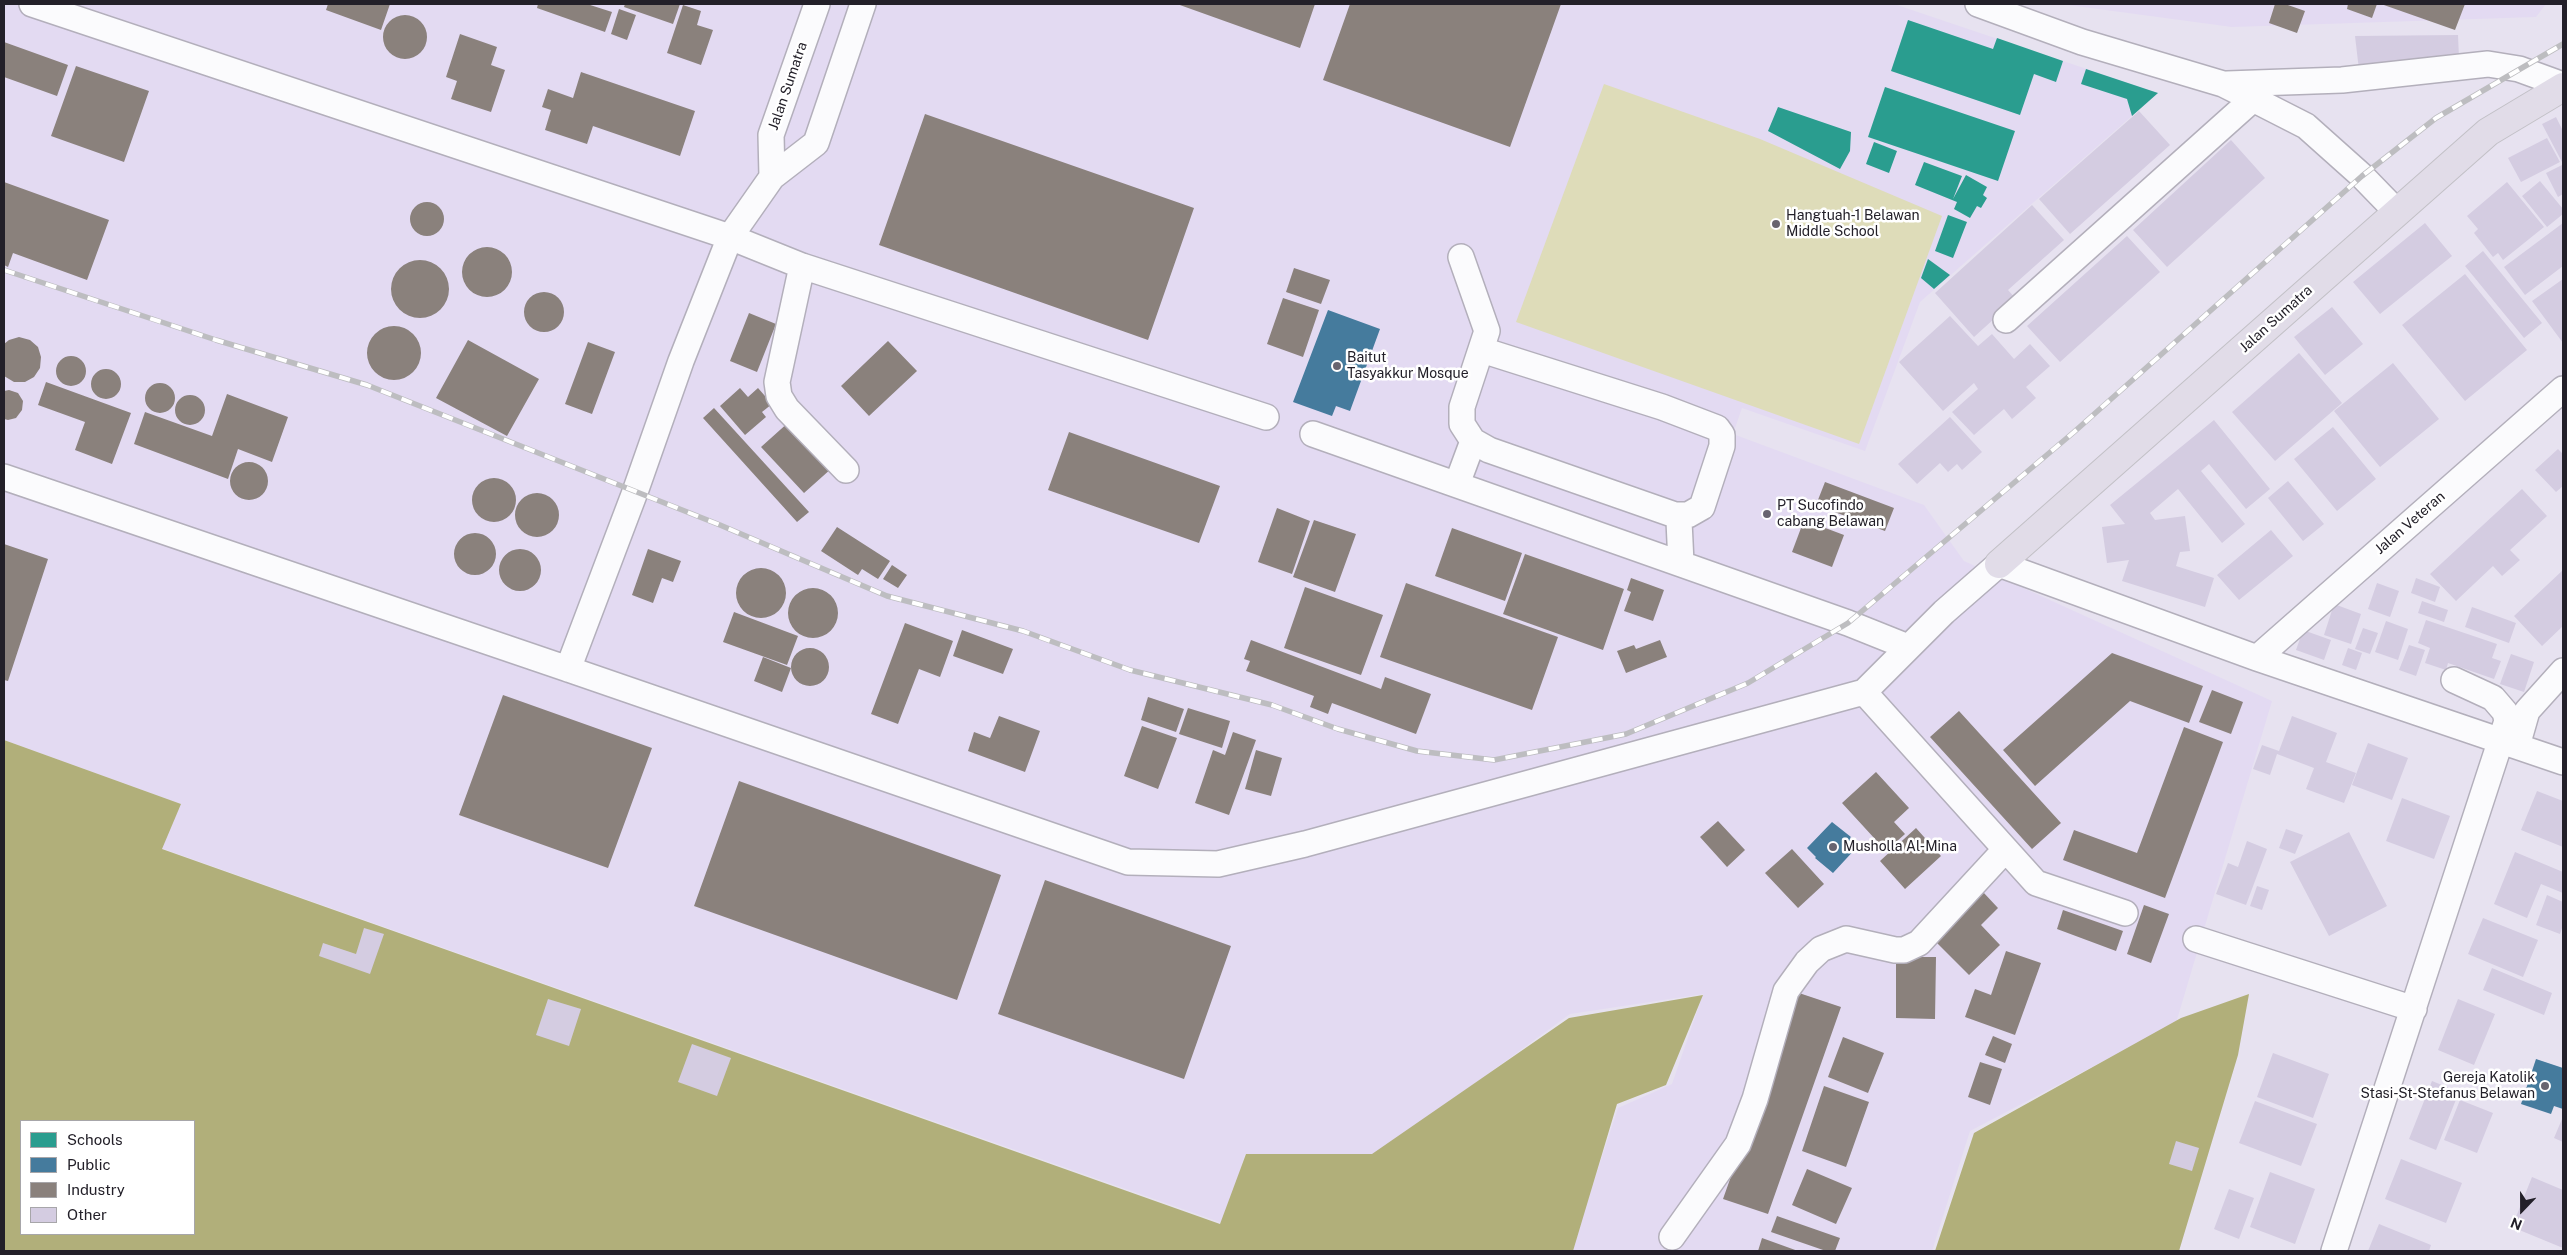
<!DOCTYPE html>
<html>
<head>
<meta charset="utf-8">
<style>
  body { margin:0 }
  #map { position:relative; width:2567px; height:1255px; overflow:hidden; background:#e7e2f0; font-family:"Public Sans",sans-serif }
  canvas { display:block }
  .frame { position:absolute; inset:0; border:5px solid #232029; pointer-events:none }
  .legend { position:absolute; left:20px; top:1120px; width:175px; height:115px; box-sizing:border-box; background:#fff; border:1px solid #a7a6a9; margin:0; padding:6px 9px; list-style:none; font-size:15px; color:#232029 }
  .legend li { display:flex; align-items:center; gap:10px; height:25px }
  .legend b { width:25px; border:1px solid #a7a6a9 }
  .north { position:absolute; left:2497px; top:1185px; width:50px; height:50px; -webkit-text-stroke:4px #fff; paint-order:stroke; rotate:202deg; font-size:14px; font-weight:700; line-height:20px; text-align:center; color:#232029 }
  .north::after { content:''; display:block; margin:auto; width:18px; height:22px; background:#232029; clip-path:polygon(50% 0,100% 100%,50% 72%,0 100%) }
</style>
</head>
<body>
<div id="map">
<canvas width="2567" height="1255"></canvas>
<div class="frame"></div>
<ul class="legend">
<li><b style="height:14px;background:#2a9d8f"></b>Schools</li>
<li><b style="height:14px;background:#457b9d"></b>Public</li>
<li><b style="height:14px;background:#8a817c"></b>Industry</li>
<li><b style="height:14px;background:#d4cce1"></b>Other</li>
</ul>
<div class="north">N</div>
</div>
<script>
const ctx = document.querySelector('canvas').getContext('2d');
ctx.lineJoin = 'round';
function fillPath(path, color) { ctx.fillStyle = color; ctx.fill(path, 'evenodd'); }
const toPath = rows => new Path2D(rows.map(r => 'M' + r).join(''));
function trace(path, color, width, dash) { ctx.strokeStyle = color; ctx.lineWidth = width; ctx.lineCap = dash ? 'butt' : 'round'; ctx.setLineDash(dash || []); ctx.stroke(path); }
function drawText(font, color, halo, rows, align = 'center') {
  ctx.font = font + ' "Public Sans",sans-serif'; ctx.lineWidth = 5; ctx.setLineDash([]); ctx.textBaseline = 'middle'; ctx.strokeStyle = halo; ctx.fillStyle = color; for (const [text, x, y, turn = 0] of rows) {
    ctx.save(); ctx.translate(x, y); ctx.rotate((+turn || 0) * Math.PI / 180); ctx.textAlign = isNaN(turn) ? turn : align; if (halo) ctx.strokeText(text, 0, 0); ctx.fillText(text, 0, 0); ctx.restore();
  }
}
fillPath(toPath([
  [4,4,1894,4,2158,93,1920,302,1865,451,1742,408,1733,434,1924,505,1964,561,2272,701,2176,1023,1970,1131,1932,1251,1571,1251,1618,1108,1672,1084,1703,994,1570,1014,1374,1157,1245,1154,1225,1224,161,848,181,804,4,740],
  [2061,4,2546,4,2536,17,2232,27]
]), '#e3daf2');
fillPath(toPath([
  [1604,84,1760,139,1942,216,1859,444,1516,322]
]), '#dedcb9');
fillPath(toPath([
  [4,740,181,804,162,849,1220,1224,1246,1154,1372,1154,1569,1018,1703,995,1666,1085,1617,1104,1573,1251,4,1251],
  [21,1121,194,1121,194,1234,21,1234],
  [2249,994,2238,1055,2179,1251,1935,1251,1974,1133,2181,1018]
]), '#b1af7a');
fillPath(toPath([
  [1908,20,1993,49,1997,38,2063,61,2056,82,2034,74,2020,115,1891,71],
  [2086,69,2158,93,2132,116,2127,99,2081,84],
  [1885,87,2015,131,1998,181,1868,137],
  [1778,107,1851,132,1850,151,1840,169,1768,131],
  [1874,142,1897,151,1889,173,1866,164],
  [1924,162,1962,176,1953,199,1966,175,1987,187,1983,195,1987,198,1981,208,1977,206,1970,218,1954,209,1957,202,1915,185],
  [1948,215,1967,222,1953,258,1935,251],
  [1928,259,1950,275,1934,289,1921,278]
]), '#2a9d8f');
fillPath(toPath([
  [1328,310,1380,329,1350,411,1336,406,1332,416,1293,402],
  [1832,822,1851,837,1850,838,1858,846,1833,873,1815,858,1816,857,1807,848],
  [2536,1059,2563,1068,2563,1109,2554,1106,2551,1114,2521,1104]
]), '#457b9d');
fillPath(toPath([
  [328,4,390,4,381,30,326,10],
  [538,4,587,4,612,12,605,32,537,8],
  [625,4,680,4,673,24,624,7],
  [1177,4,1315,4,1300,48],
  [1350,4,1561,4,1510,147,1323,80],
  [2275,4,2285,4,2305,11,2297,33,2269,23],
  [2348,4,2377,4,2372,18,2347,9],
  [2381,4,2465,4,2455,30],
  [683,5,701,11,697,25,713,30,701,65,667,53],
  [619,9,636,15,627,40,611,34],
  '383 37a22 22 0 1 1 44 0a22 22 0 1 1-44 0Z',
  [460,34,497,47,491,65,505,70,491,112,451,99,457,81,446,77],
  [4,42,68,65,57,96,4,77],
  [76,66,149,91,124,162,51,136],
  [581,72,695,111,680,156,593,126,587,144,545,130,551,110,542,107,548,89,573,98],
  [925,114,1194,208,1148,340,879,245],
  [4,182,109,220,87,280,13,253,8,267,4,265],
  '410 219a17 17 0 1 1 34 0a17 17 0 1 1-34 0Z',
  '462 272a25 25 0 1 1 50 0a25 25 0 1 1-50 0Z',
  '391 289a29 29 0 1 1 58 0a29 29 0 1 1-58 0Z',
  [1294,268,1330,280,1321,304,1286,292],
  '524 312a20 20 0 1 1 40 0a20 20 0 1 1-40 0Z',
  [1283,298,1319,310,1303,357,1267,344],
  [749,313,776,324,757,372,730,361],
  '367 353a27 27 0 1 1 54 0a27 27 0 1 1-54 0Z',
  [19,337,30,340,38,347,41,357,40,368,34,377,25,382,14,382,4,376,4,344,9,340],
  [468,340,539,379,507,436,436,398],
  [888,341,917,371,869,416,841,386],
  [588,342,615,352,592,414,565,404],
  '56 371a15 15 0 1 1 30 0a15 15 0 1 1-30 0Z',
  '91 384a15 15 0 1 1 30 0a15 15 0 1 1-30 0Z',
  [46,382,131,413,112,464,75,450,85,422,38,405],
  '145 398a15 15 0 1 1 30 0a15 15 0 1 1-30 0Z',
  [740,388,748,397,758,388,772,404,762,412,766,417,745,435,720,406],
  [9,390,18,393,23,401,22,410,16,418,8,420,4,419,4,391],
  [227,394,288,417,272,462,238,449,228,479,134,444,145,412,212,436],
  '175 410a15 15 0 1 1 30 0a15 15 0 1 1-30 0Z',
  [714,408,809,512,797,522,703,418],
  [790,421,832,468,804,493,761,447],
  [1069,432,1220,486,1199,543,1048,490],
  '230 481a19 19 0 1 1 38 0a19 19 0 1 1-38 0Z',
  '472 500a22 22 0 1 1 44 0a22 22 0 1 1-44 0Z',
  [1825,482,1894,508,1885,531,1816,505],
  '515 515a22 22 0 1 1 44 0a22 22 0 1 1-44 0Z',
  [1277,508,1310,521,1292,574,1258,562],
  [1314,520,1356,534,1335,592,1293,577],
  [1804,520,1844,535,1832,567,1792,552],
  [837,527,890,561,878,579,862,569,858,575,821,551],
  [1452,528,1522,553,1505,601,1435,576],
  '454 554a21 21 0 1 1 42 0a21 21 0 1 1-42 0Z',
  [4,544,48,559,8,681,4,680],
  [648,549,681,561,673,582,662,578,653,603,632,595],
  '499 570a21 21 0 1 1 42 0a21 21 0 1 1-42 0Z',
  [1525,554,1624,589,1603,650,1503,614],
  [892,565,907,575,898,588,883,579],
  '736 593a25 25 0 1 1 50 0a25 25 0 1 1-50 0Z',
  [1631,578,1664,590,1653,621,1624,611,1631,592,1627,590],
  [1406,583,1558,637,1532,710,1380,657],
  [1305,587,1383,615,1361,675,1284,648],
  '788 613a25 25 0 1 1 50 0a25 25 0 1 1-50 0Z',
  [734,612,798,636,787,665,723,642],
  [905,623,953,641,940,677,919,669,898,724,871,714],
  [962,630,1013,649,1003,674,953,656],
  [1251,640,1381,689,1385,677,1431,694,1416,734,1332,703,1328,714,1310,707,1314,696,1246,671,1250,661,1244,659],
  [1660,640,1667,657,1626,673,1617,651,1634,645,1636,649],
  '791 667a19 19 0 1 1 38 0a19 19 0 1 1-38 0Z',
  [2112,653,2203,686,2189,723,2130,701,2035,786,2003,750],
  [763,657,791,668,782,692,754,681],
  [2212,690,2243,702,2231,734,2199,722],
  [503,695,652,748,608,868,459,815],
  [1148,697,1184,709,1176,732,1141,720],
  [1188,708,1230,721,1222,748,1179,734],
  [1959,711,2061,823,2032,849,1930,737],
  [999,716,1040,731,1025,772,968,751,974,732,990,738],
  [1142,726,1177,738,1158,789,1124,776],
  [2184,727,2223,742,2165,898,2063,860,2074,830,2137,853],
  [1233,732,1256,740,1229,815,1195,803,1213,750,1225,755],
  [1256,750,1282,758,1271,796,1245,789],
  [1876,772,1909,808,1894,822,1905,834,1886,851,1842,803],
  [739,781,1001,875,957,1000,694,906],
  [1718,821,1745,850,1727,867,1700,837],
  [1916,828,1941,856,1905,889,1880,861],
  [1792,849,1824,884,1798,908,1765,873],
  [1045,880,1231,946,1184,1079,998,1014],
  [1983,892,1998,908,1981,925,2000,945,1969,975,1934,940],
  [2144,905,2169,914,2151,963,2127,954],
  [2063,910,2123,931,2116,951,2057,929],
  [2006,951,2041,963,2015,1035,1965,1017,1975,989,1991,995],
  [1896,957,1936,957,1935,1019,1896,1018],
  [1796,992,1841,1007,1768,1214,1723,1199],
  [1993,1036,2012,1044,2005,1063,1985,1055],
  [1843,1037,1884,1053,1868,1093,1828,1077],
  [1980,1062,2002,1069,1990,1105,1968,1097],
  [1824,1086,1869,1102,1846,1167,1802,1151],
  [1807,1169,1852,1188,1836,1224,1792,1205],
  [1777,1216,1840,1238,1835,1251,1826,1251,1771,1232],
  [1762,1238,1798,1251,1758,1251]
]), '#8a817c');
fillPath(toPath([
  [2458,35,2459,58,2359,70,2355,36],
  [2139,111,2170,145,2070,234,2039,199],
  [2556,117,2563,131,2562,162,2542,124],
  [2547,138,2560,162,2521,182,2508,158],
  [2231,140,2265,178,2167,267,2133,230],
  [2562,165,2563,194,2558,197,2546,173],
  [2540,181,2563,209,2563,214,2547,227,2522,196],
  [2507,182,2544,227,2503,260,2498,253,2493,257,2474,233,2478,229,2467,216],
  [2032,205,2064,240,2008,290,2016,299,1974,337,1935,293],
  [2425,223,2452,256,2380,314,2353,282],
  [2563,223,2563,266,2525,295,2504,267],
  [2127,236,2160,272,2060,362,2027,326],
  [2483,251,2542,323,2524,338,2465,266],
  [2465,274,2527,350,2465,401,2402,325],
  [2563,279,2563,343,2532,301],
  [2332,307,2363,344,2325,375,2294,337],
  [1950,316,1978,346,1992,334,2014,359,2030,344,2050,366,2026,387,2036,398,2012,419,2004,409,1974,435,1952,412,1978,389,1974,383,1943,411,1899,362],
  [2299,353,2342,403,2275,461,2232,412],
  [2393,363,2439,419,2380,467,2334,411],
  [1950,417,1982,452,1962,470,1957,464,1948,472,1940,463,1917,484,1898,464],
  [2214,420,2270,489,2246,509,2209,464,2201,471,2245,524,2222,543,2178,489,2150,513,2155,520,2185,516,2190,551,2180,552,2176,566,2214,578,2205,607,2122,581,2129,560,2107,563,2102,527,2125,524,2110,505],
  [2333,427,2376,479,2337,511,2294,459],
  [2558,449,2563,454,2563,486,2556,492,2535,470],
  [2288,481,2324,524,2303,541,2268,498],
  [2522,489,2547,516,2510,550,2520,560,2502,576,2493,566,2456,601,2430,574],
  [2271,530,2293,556,2239,600,2217,575],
  [2563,570,2563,626,2542,646,2514,616],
  [2416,578,2440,587,2435,602,2411,593],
  [2377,583,2399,591,2390,617,2368,609],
  [2422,601,2448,610,2444,622,2418,613],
  [2334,604,2361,614,2351,644,2324,635],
  [2472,607,2516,623,2509,643,2465,627],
  [2426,620,2497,644,2492,658,2501,661,2494,679,2448,663,2446,670,2425,663,2430,648,2418,643],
  [2386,621,2408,629,2398,660,2375,652],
  [2363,628,2378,633,2370,654,2355,649],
  [2303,630,2331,640,2324,660,2296,650],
  [2409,645,2425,650,2416,676,2399,670],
  [2348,648,2362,653,2356,670,2342,665],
  [2511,654,2534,662,2524,692,2500,684],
  [2292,716,2337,733,2326,762,2356,773,2344,803,2306,789,2314,768,2277,754,2270,775,2253,769,2262,745,2279,751],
  [2368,743,2408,758,2392,800,2352,785],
  [2537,791,2563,801,2563,847,2521,830],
  [2402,798,2450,816,2434,859,2386,841],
  [2286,829,2303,835,2295,854,2279,848],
  [2349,832,2387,906,2329,936,2290,862],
  [2247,841,2267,849,2246,905,2216,894,2228,863,2238,867],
  [2515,852,2563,872,2563,893,2541,884,2527,918,2494,904],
  [2257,886,2269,890,2262,910,2250,906],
  [2547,895,2563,902,2563,925,2560,934,2536,925],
  [2483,918,2538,940,2523,977,2468,954],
  [364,928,384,934,370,974,319,956,323,943,356,954],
  [2492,968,2552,993,2544,1015,2483,990],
  [548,999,581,1009,569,1046,536,1035],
  [2458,999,2495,1014,2474,1065,2438,1050],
  [692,1044,731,1058,717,1096,678,1082],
  [2273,1053,2329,1074,2313,1118,2257,1097],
  [2432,1081,2459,1092,2436,1150,2409,1139],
  [2460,1100,2493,1113,2477,1153,2444,1140],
  [2255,1101,2317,1124,2301,1166,2239,1143],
  [2562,1119,2563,1120,2563,1142,2554,1138],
  [2176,1141,2199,1148,2192,1171,2169,1164],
  [2401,1159,2462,1183,2446,1223,2385,1199],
  [2270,1172,2315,1189,2295,1244,2250,1227],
  [2532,1177,2563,1190,2563,1248,2512,1227],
  [2229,1189,2254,1198,2239,1239,2214,1229],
  [2379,1224,2431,1245,2429,1251,2368,1251]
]), '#d4cce1');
const minor = toPath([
  [32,4,730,237,802,266,1266,417],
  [1978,4,2082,42,2223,84,2253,99,2306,126,2362,176,2397,212],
  [2227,84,2342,80,2488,64,2519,69,2563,85],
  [772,177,771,135,817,4],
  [1461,257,1487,331,1462,407,1462,424,1473,441,1489,450,1675,515,1679,521,1681,563],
  [802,266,777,382,779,396,787,409,846,470],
  [2006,320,2253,99],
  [1482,350,1662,407,1717,428,1722,435,1722,446,1702,507,1688,515,1675,515],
  [1313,434,1848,623,1908,647],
  [4,477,568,669,1128,862,1218,864,1305,844,1864,692,1944,612,1999,564,2257,658,2563,762],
  [1457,484,1473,441],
  [2257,658,2563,389],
  [568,669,635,492,681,361,730,237,772,177,816,143,863,4],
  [1864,692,2036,883,2125,913],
  [2517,746,2527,711,2563,671],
  [2196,939,2414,1009],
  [1672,1237,1738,1144,1755,1099,1786,991,1807,962,1821,949,1846,939,1895,950,1904,950,1919,943,2004,851],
  [2334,1251,2507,721,2505,712,2493,698,2454,680]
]);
const highway = toPath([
  [1999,564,2488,132,2563,87]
]);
trace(minor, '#b3afbb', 28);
trace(highway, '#c2c0c6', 30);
trace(minor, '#fbfbfd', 25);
trace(highway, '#e1dce8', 28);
const rail = toPath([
  [4,270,216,340,367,385,720,525,887,596,1023,631,1130,670,1272,705,1338,729,1417,751,1494,760,1626,734,1748,683,1848,623,2074,432,2362,176,2436,118,2563,44]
]);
trace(rail, '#bdbdc0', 5.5);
trace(rail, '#fff', 4, [11]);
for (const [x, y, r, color] of [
  [1776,224,5,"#68646f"],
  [1337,366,5,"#68646f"],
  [1767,514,5,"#68646f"],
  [1833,847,5,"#68646f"],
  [2545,1086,5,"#68646f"]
]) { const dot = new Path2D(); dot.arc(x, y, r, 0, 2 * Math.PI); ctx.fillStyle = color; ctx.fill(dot); trace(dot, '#fff', 2); }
drawText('14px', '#232029', '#fff', [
  ["Jalan Sumatra",788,86,-71],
  ["Jalan Sumatra",2276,319,-42],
  ["Jalan Veteran",2410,523,-41]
]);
drawText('14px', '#232029', '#fff', [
  ["Hangtuah-1 Belawan",1786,216],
  ["Middle School",1786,232],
  ["Baitut",1347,358],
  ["Tasyakkur Mosque",1347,374],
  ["PT Sucofindo",1777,506],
  ["cabang Belawan",1777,522],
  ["Musholla Al-Mina",1843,847],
  ["Gereja Katolik",2535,1078,"right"],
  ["Stasi-St-Stefanus Belawan",2535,1094,"right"]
], 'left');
</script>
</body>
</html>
